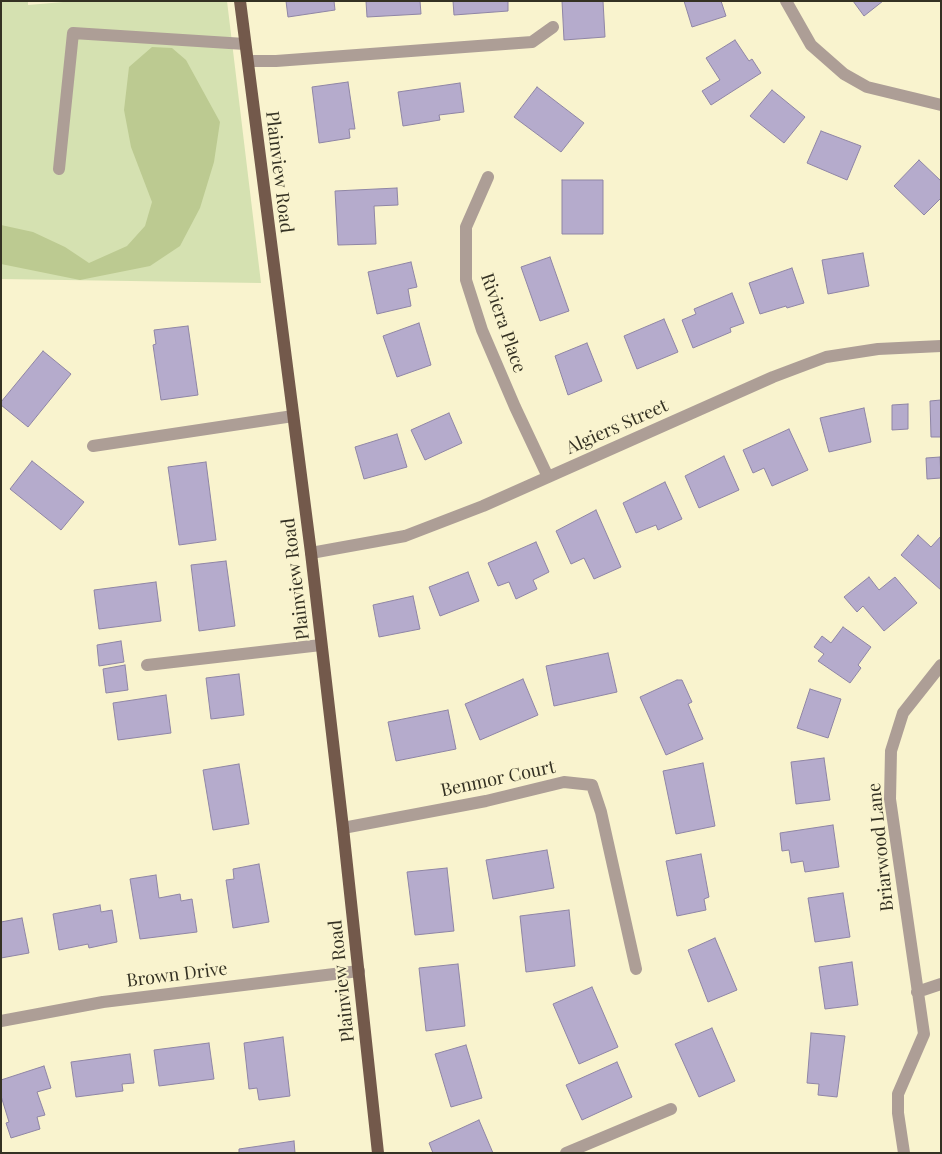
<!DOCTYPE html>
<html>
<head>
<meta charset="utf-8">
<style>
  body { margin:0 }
  #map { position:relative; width:942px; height:1154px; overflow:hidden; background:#f9f3ce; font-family:"Playfair Display",serif }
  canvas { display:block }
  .frame { position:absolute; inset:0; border:2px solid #343123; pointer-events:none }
</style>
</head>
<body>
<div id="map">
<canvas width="942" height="1154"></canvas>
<div class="frame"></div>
</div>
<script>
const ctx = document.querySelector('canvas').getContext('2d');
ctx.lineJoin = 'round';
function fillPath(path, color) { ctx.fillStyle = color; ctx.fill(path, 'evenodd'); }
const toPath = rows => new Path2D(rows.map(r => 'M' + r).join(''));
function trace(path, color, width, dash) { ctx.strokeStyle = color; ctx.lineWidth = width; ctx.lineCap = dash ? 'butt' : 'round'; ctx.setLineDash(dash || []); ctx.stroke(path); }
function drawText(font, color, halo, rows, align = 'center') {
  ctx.font = font + ' "Playfair Display",serif'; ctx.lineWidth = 4; ctx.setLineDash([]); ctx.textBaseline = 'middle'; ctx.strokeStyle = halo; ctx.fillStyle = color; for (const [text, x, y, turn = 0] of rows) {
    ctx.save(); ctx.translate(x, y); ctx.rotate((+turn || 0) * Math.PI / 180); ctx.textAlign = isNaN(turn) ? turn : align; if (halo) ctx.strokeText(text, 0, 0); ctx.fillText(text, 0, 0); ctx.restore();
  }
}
fillPath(toPath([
  [1,1,28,1,28,5,75,1,227,1,261,283,1,279]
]), '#d5e1b1');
fillPath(toPath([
  [152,47,172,48,186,60,220,122,214,162,200,208,180,246,150,266,80,280,1,264,1,225,33,232,65,247,89,263,127,246,145,226,152,202,131,147,124,110,129,67]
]), '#bcca91');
const building = toPath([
  [286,1,334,1,335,10,288,17,286,1],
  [366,1,420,1,421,14,367,17,366,1],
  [453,1,508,1,508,11,454,15,453,1],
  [562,1,603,1,605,37,564,40,562,1],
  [684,1,721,1,726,16,692,27,684,1],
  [853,1,883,1,864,16,853,1],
  [735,40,749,61,752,59,761,73,711,105,702,91,720,80,706,58,735,40],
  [348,82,355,129,349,129,350,138,319,143,312,87,348,82],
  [460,83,464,112,439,115,440,120,403,126,398,92,460,83],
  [537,87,584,123,561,152,514,117,537,87],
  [772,90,805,117,784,143,750,116,772,90],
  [821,131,861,146,847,180,807,163,821,131],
  [919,160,941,181,941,198,924,215,894,186,919,160],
  [562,180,603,180,603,234,562,234,562,180],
  [397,188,398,205,374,206,376,244,338,245,335,191,397,188],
  [863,253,869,286,828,294,822,260,863,253],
  [550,257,569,311,540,321,521,267,550,257],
  [411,262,417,287,408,289,411,306,377,314,368,272,411,262],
  [792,268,804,303,787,308,786,306,760,314,749,283,792,268],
  [732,293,744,323,730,328,731,332,693,348,682,320,696,314,694,309,732,293],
  [664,319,678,352,637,369,624,336,664,319],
  [419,323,431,365,397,377,383,336,419,323],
  [188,326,198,395,161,400,153,345,156,344,154,330,188,326],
  [587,343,602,381,568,395,555,356,587,343],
  [43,351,71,374,28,427,1,405,1,402,43,351],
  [941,400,941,437,931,437,930,401,941,400],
  [908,404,908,429,892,430,892,405,908,404],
  [864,408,871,442,829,452,820,418,864,408],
  [449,413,462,443,425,460,411,430,449,413],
  [789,429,808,470,772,486,764,468,753,473,743,450,789,429],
  [397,434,407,467,364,479,355,447,397,434],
  [724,456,739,490,699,508,685,476,724,456],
  [940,457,941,478,927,479,926,458,940,457],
  [32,461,84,502,61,530,10,489,32,461],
  [206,462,216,540,179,545,168,467,206,462],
  [665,482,682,519,658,530,656,525,636,533,623,503,665,482],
  [596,510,621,567,594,579,584,558,571,564,556,531,596,510],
  [918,535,931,547,941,536,941,590,901,555,918,535],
  [536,542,549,572,533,580,537,589,516,599,509,582,498,586,488,563,536,542],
  [226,561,235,626,199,631,191,565,226,561],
  [468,572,479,601,440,616,429,587,468,572],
  [869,577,879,590,895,577,917,603,884,631,863,606,857,612,844,597,869,577],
  [156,582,161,621,99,629,94,590,156,582],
  [413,596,420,629,379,637,373,605,413,596],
  [843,627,871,647,858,665,861,668,850,683,818,661,824,654,814,647,822,636,831,643,843,627],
  [121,641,124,662,99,666,97,645,121,641],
  [608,653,617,692,554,706,546,666,608,653],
  [125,665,128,690,106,693,103,669,125,665],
  [239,674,244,715,211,719,206,678,239,674],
  [523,679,538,715,480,740,465,704,523,679],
  [677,680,682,680,692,702,688,704,703,739,666,755,640,697,677,680],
  [810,689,841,699,828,738,797,728,810,689],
  [166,695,171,733,118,740,113,703,166,695],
  [448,710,456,749,396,761,388,722,448,710],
  [824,758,830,800,796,804,791,762,824,758],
  [703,763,715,826,676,834,663,771,703,763],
  [239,764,249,824,213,830,203,770,239,764],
  [833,825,839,867,805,872,803,861,791,863,789,850,782,851,780,833,833,825],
  [547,850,554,888,493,899,486,860,547,850],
  [701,854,709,897,704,899,706,910,677,916,666,861,701,854],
  [259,864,269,922,233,928,226,880,234,879,233,869,259,864],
  [447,868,454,931,415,935,407,872,447,868],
  [156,875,159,898,180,894,181,901,192,899,197,932,140,939,130,879,156,875],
  [843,893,850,937,815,942,808,898,843,893],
  [100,905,101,912,112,910,117,942,89,948,88,944,59,950,53,914,100,905],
  [569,910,575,966,526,972,520,916,569,910],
  [22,918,29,953,1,958,1,922,22,918],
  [715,938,737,990,708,1002,688,950,715,938],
  [852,962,858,1005,825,1009,819,967,852,962],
  [458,964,465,1026,426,1031,419,968,458,964],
  [592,987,618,1047,579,1064,553,1004,592,987],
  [712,1028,735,1081,699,1097,675,1044,712,1028],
  [811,1033,845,1036,837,1097,818,1095,819,1084,807,1083,811,1033],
  [283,1037,290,1096,259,1100,257,1088,249,1089,244,1043,283,1037],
  [209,1043,214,1079,159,1086,154,1050,209,1043],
  [466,1045,482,1098,451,1107,435,1054,466,1045],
  [130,1054,134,1083,122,1084,123,1091,76,1097,71,1062,130,1054],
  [617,1062,632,1097,582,1120,566,1085,617,1062],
  [44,1066,51,1088,37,1092,45,1115,37,1117,40,1129,11,1138,6,1123,9,1122,1,1096,1,1080,44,1066],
  [479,1120,493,1153,433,1153,429,1143,479,1120],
  [294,1141,295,1153,239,1153,239,1149,294,1141]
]);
fillPath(building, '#b5abcc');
trace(building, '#8f85a5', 1);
trace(toPath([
  [786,1,811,45,844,74,867,87,941,105],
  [248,61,276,61,532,42,553,27],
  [59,169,73,33,245,44],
  [488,177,466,227,466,280,482,330,515,407,548,477],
  [93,446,293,416],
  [311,553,405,536,483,506,773,377,826,357,878,349,941,346],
  [147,665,321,645],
  [343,828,486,801,564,782,592,785,601,812,636,969],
  [917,992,941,984],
  [1,1021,103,1002,359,971],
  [566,1153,671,1109],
  [904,1153,898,1113,898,1094,924,1034,890,799,891,751,903,713,941,665]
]), '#ad9e96', 12);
trace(toPath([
  [240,1,311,553,343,828,378,1153]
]), '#73594b', 12);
drawText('18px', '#343123', '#f9f3ce', [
  ["Plainview Road",279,172,83],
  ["Riviera Place",503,323,71],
  ["Algiers Street",617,427,-24],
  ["Plainview Road",296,579,-97],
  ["Benmor Court",498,779,-12],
  ["Briarwood Lane",881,847,-96],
  ["Brown Drive",177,975,-7],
  ["Plainview Road",342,981,-96]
]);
</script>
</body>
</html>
